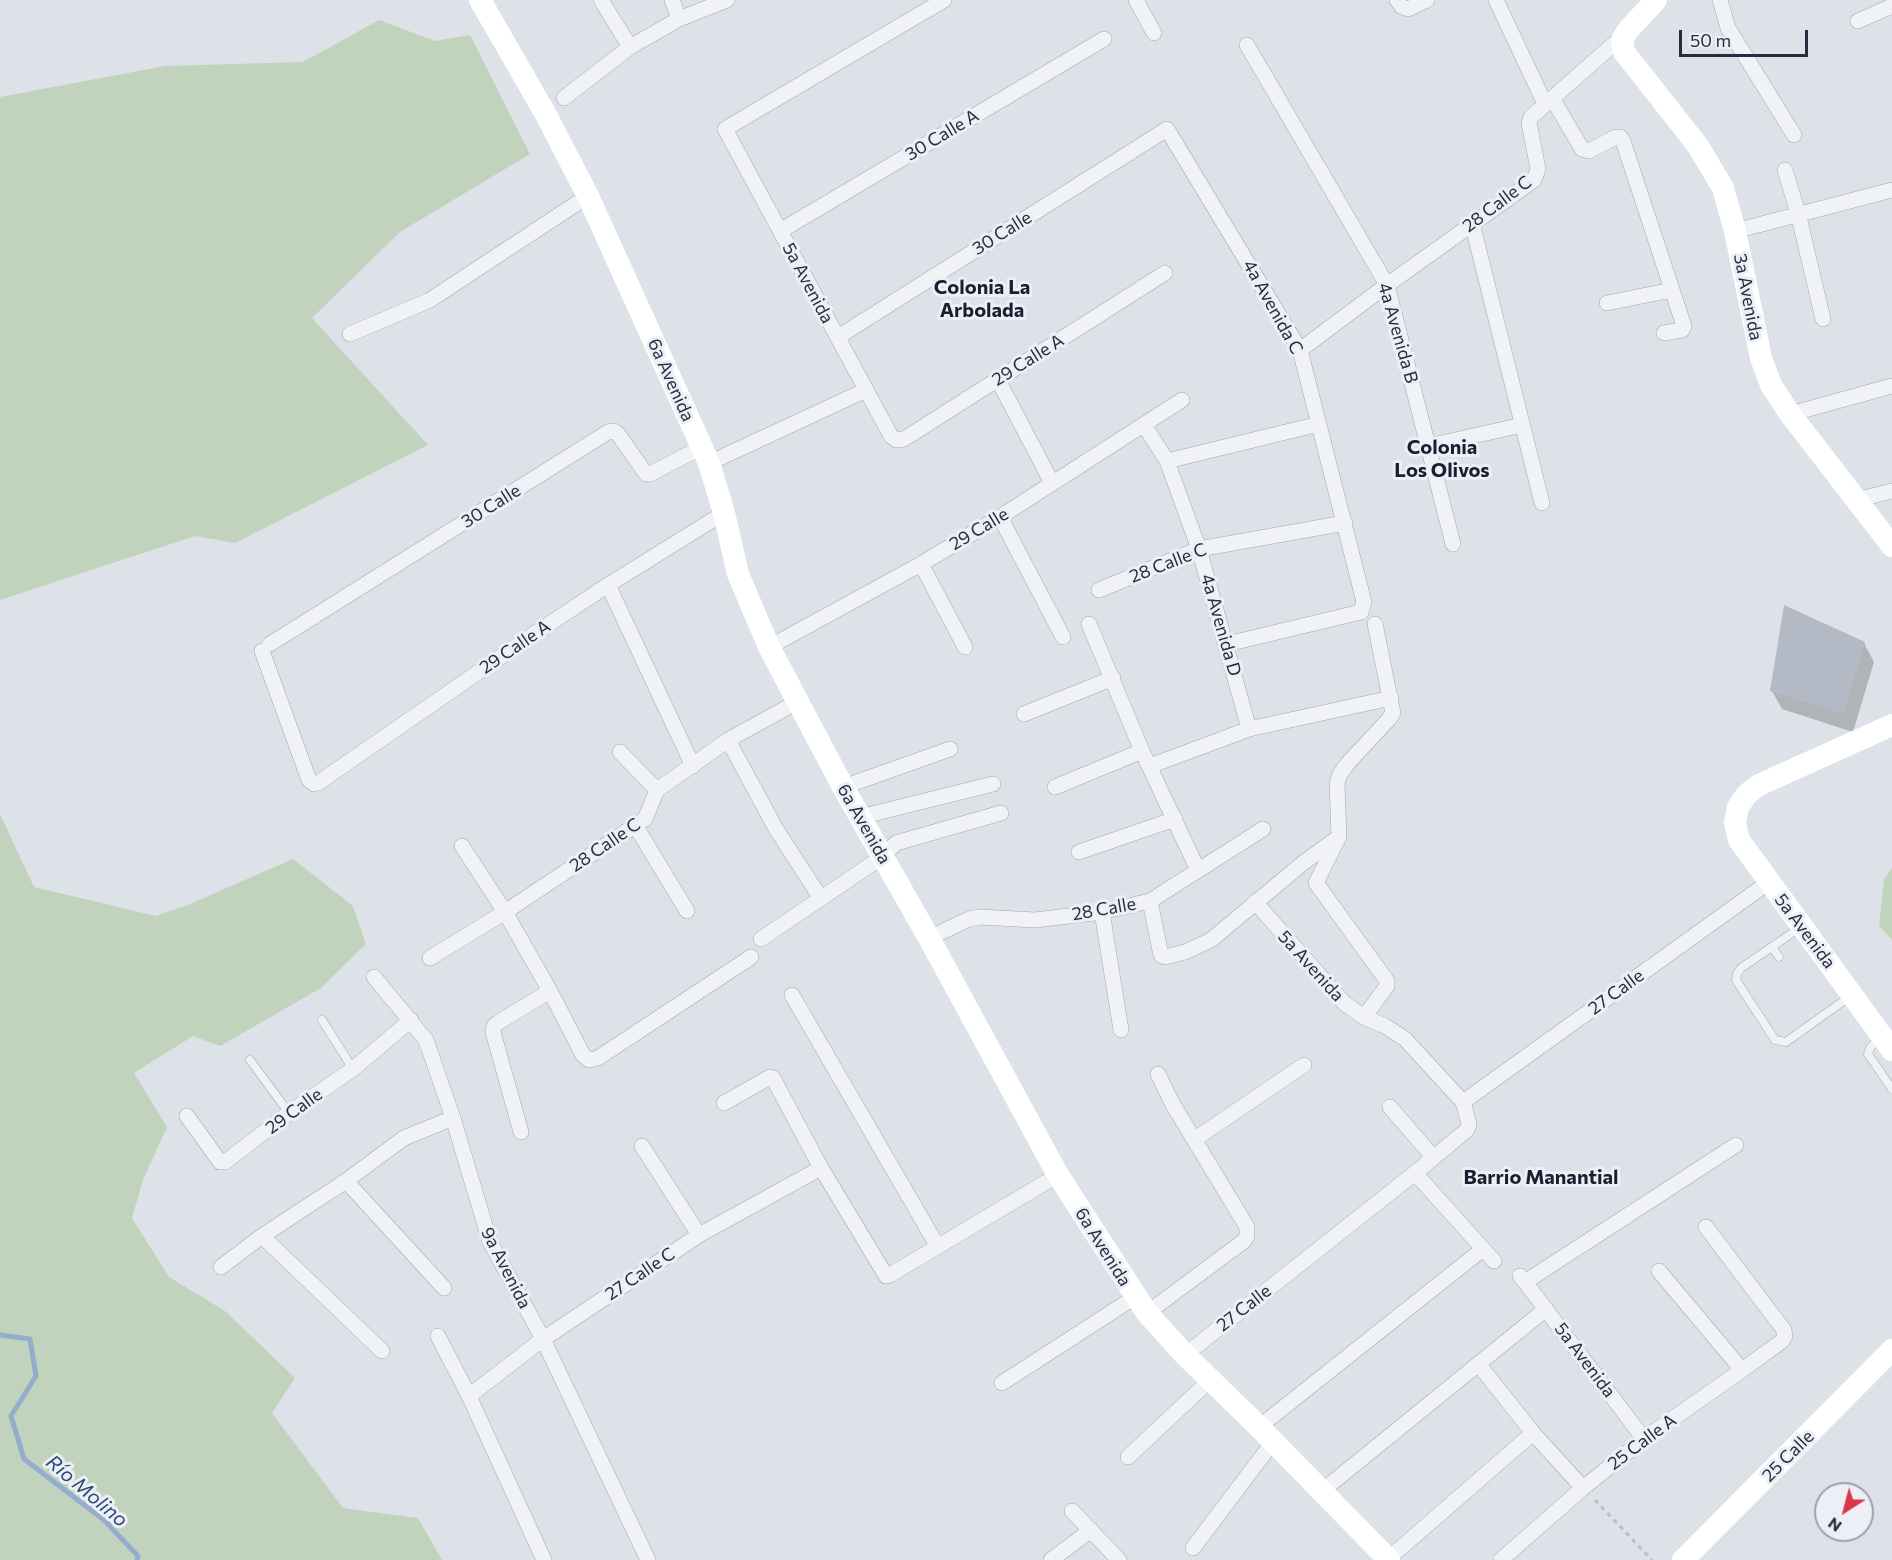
<!DOCTYPE html>
<html>
<head>
<meta charset="utf-8">
<style>
  body { margin:0 }
  #map { position:relative; width:1892px; height:1560px; overflow:hidden; background:#dde1e8; font-family:Commissioner,sans-serif }
  canvas { display:block }
  .north { position:absolute; left:1814px; top:1482px; width:60px; height:60px; box-sizing:border-box; background:#ecf0f6; border:2px solid #9ca2ad; border-radius:50%; rotate:216deg; font-size:16px; font-weight:700; line-height:24px; text-align:center; color:#252e40 }
  .north::after { content:''; display:block; margin:auto; width:21px; height:27px; background:#da3549; clip-path:polygon(50% 0,100% 100%,50% 72%,0 100%) }
  .scale { position:absolute; left:1679px; top:30px; width:129px; height:27px; box-sizing:border-box; border:3px solid #252e40; border-top:0; padding-left:8px; font-size:18px; line-height:21px; white-space:nowrap; color:#252e40; -webkit-text-stroke:4px #ecf0f6; paint-order:stroke }
</style>
</head>
<body>
<div id="map">
<canvas width="1892" height="1560"></canvas>
<div class="north">N</div>
<div class="scale">50 m</div>
</div>
<script>
const ctx = document.querySelector('canvas').getContext('2d');
ctx.lineJoin = 'round';
function fillPath(path, color) { ctx.fillStyle = color; ctx.fill(path, 'evenodd'); }
const toPath = rows => new Path2D(rows.map(r => 'M' + r).join(''));
function trace(path, color, width, dash) { ctx.strokeStyle = color; ctx.lineWidth = width; ctx.lineCap = dash ? 'butt' : 'round'; ctx.setLineDash(dash || []); ctx.stroke(path); }
function drawText(font, color, halo, rows, align = 'center') {
  ctx.font = font + ' Commissioner,sans-serif'; ctx.lineWidth = 6; ctx.setLineDash([]); ctx.textBaseline = 'middle'; ctx.strokeStyle = halo; ctx.fillStyle = color; for (const [text, x, y, turn = 0] of rows) {
    ctx.save(); ctx.translate(x, y); ctx.rotate((+turn || 0) * Math.PI / 180); ctx.textAlign = isNaN(turn) ? turn : align; if (halo) ctx.strokeText(text, 0, 0); ctx.fillText(text, 0, 0); ctx.restore();
  }
}
fillPath(toPath([
  [379,20,435,41,470,35,530,154,400,232,312,318,428,445,235,543,195,536,0,600,0,97,165,66,303,62],
  [0,814,34,887,156,916,190,904,293,859,353,906,366,944,321,988,220,1046,193,1036,134,1073,167,1127,143,1180,132,1218,169,1277,225,1311,295,1378,272,1413,343,1508,418,1518,442,1560,0,1560],
  [1892,868,1892,940,1879,926,1884,879]
]), '#c2d3bd');
fillPath(toPath([
  [1864,643,1874,662,1853,732,1782,709,1772,691]
]), '#0003');
trace(toPath([
  [0,1335,30,1339,36,1376,11,1416,24,1459,104,1520,138,1556,137,1560]
]), '#94adcc', 5);
fillPath(toPath([
  [1784,605,1865,642,1843,714,1770,691]
]), '#b4bac5');
const lane = toPath([
  [1801,927,1741,968,1737,974,1736,980,1775,1040,1786,1042,1849,997],
  [1772,947,1779,957],
  [322,1020,353,1069],
  [1879,1038,1870,1048,1868,1054,1892,1089],
  [250,1060,289,1113]
]);
const street = toPath([
  [601,0,630,47],
  [672,0,679,19],
  [944,0,725,129,891,436,896,440,904,439,1165,273],
  [1136,0,1154,33],
  [1397,0,1402,7,1408,9,1427,0],
  [1496,0,1545,104],
  [1720,0,1728,28,1794,135],
  [1858,21,1892,6],
  [1247,45,1387,285,1453,544],
  [564,98,630,47,679,19,727,0],
  [1552,98,1582,149,1589,151,1616,137,1620,137,1623,141,1684,326,1682,330,1664,333],
  [1785,170,1798,213,1823,319],
  [1472,223,1542,503],
  [780,231,1104,39],
  [1735,231,1892,190],
  [1607,303,1672,290],
  [350,334,430,300,588,196],
  [838,337,1167,129,1300,350,1364,602,1361,612,1227,644],
  [1300,350,1387,285,1534,180,1538,169,1529,123,1531,117,1615,43,1622,40],
  [998,380,1052,483],
  [1790,414,1892,386],
  [1144,425,1167,461,1199,549,1249,729],
  [1429,446,1522,425],
  [1167,461,1319,424],
  [709,463,866,390],
  [1856,500,1892,491],
  [1000,517,1063,637],
  [921,564,965,647],
  [608,585,693,766],
  [1099,590,1199,549,1345,523],
  [1089,624,1142,751,1198,870],
  [270,644,608,432,614,431,618,434,646,474,650,474,702,447],
  [769,647,921,564,1000,517,1182,400],
  [262,651,309,780,314,784,318,783,522,642,608,585,724,513],
  [1024,714,1113,678],
  [728,740,776,829,820,897],
  [620,752,657,790],
  [1150,766,1249,729,1391,698],
  [843,787,950,749],
  [1055,787,1142,751],
  [860,817,993,784],
  [635,825,687,911],
  [462,846,505,912,550,991,583,1055,589,1060,598,1058,751,957],
  [1079,852,1175,819],
  [1150,901,1161,955,1165,957,1185,952,1211,940,1303,863,1336,839],
  [1102,912,1121,1030],
  [929,938,969,919,980,917,1035,920,1102,912,1150,901,1263,829],
  [761,939,882,857,896,843,1001,813],
  [430,958,505,912,645,819,657,790,728,740,797,702],
  [374,977,426,1040,453,1118,490,1242,543,1339,648,1560],
  [792,995,938,1247],
  [1364,1017,1387,986,1387,981,1316,883,1339,837,1337,783,1340,774,1348,763,1389,719,1393,713,1375,624],
  [1463,1102,1769,882],
  [724,1103,770,1077,773,1078,821,1168,886,1276,890,1275,1058,1175],
  [1390,1107,1433,1157],
  [187,1116,220,1162,225,1162,289,1113,353,1069,411,1020],
  [521,1132,493,1032,494,1026,499,1022,550,991],
  [1195,1139,1304,1065],
  [642,1146,699,1235],
  [1415,1173,1494,1261],
  [346,1181,444,1288],
  [262,1236,382,1351],
  [221,1267,262,1236,346,1181,404,1138,453,1118],
  [1659,1271,1742,1370],
  [1520,1276,1525,1282,1736,1145],
  [1525,1282,1644,1439],
  [1147,1313,1244,1241,1247,1236,1247,1227,1172,1103,1158,1074],
  [438,1336,469,1396,544,1560],
  [1185,1355,1415,1173,1467,1130,1469,1124,1463,1102,1405,1039,1385,1026,1364,1017,1344,1003,1255,902],
  [1479,1365,1533,1433,1583,1488],
  [1002,1383,1135,1297],
  [469,1396,543,1339,699,1235,821,1168],
  [1259,1427,1483,1249],
  [1128,1457,1210,1380],
  [1322,1491,1546,1309],
  [1072,1511,1119,1560],
  [1193,1548,1273,1442],
  [1388,1559,1533,1433],
  [1051,1560,1091,1530],
  [1501,1560,1583,1488,1644,1439,1742,1370,1782,1341,1785,1336,1784,1330,1706,1227]
]);
trace(lane, '#a2a8b2', 9);
trace(street, '#a2a8b2', 16);
trace(toPath([
  [1595,1500,1652,1560]
]), '#bbbfc7', 3, [4.5, 4.5]);
trace(lane, '#f0f2f6', 8);
trace(street, '#f0f2f6', 15);
trace(toPath([
  [480,0,545,113,588,196,709,463,724,513,738,574,769,647,843,787,929,938,1058,1175,1147,1313,1185,1355,1259,1427,1389,1560],
  [1656,0,1628,30,1622,40,1624,52,1698,146,1723,188,1735,231,1761,358,1771,385,1790,414,1892,546],
  [1892,725,1759,785,1747,794,1738,807,1735,823,1739,840,1892,1050],
  [1683,1560,1892,1350]
]), '#fff', 22);
drawText('18px', '#252e40', '#ecf0f6', [
  ["30 Calle A",942,135,-31],
  ["28 Calle C",1497,204,-37],
  ["30 Calle",1002,233,-32],
  ["5a Avenida",808,283,62],
  ["3a Avenida",1748,297,79],
  ["4a Avenida C",1273,307,61],
  ["4a Avenida B",1398,333,74],
  ["29 Calle A",1028,360,-32],
  ["6a Avenida",671,380,66],
  ["30 Calle",491,506,-32],
  ["29 Calle",979,529,-31],
  ["28 Calle C",1168,563,-21],
  ["4a Avenida D",1221,625,74],
  ["29 Calle A",515,647,-34],
  ["6a Avenida",864,824,60],
  ["28 Calle C",605,845,-34],
  ["28 Calle",1104,909,-10],
  ["5a Avenida",1805,931,53],
  ["5a Avenida",1311,966,48],
  ["27 Calle",1616,992,-36],
  ["29 Calle",294,1111,-36],
  ["6a Avenida",1103,1247,58],
  ["9a Avenida",506,1268,63],
  ["27 Calle C",640,1274,-34],
  ["27 Calle",1244,1308,-38],
  ["5a Avenida",1585,1360,53],
  ["25 Calle A",1642,1442,-37],
  ["25 Calle",1788,1456,-45]
]);
drawText('bold 20px', '#171f31', '#ecf0f6', [
  ["Colonia La",982,287],
  ["Arbolada",982,310],
  ["Colonia",1442,447],
  ["Los Olivos",1442,470],
  ["Barrio Manantial",1541,1177]
]);
drawText('italic 20px', '#2c4b77', '#ecf0f6', [
  ["Río Molino",87,1491,40]
]);
</script>
</body>
</html>
